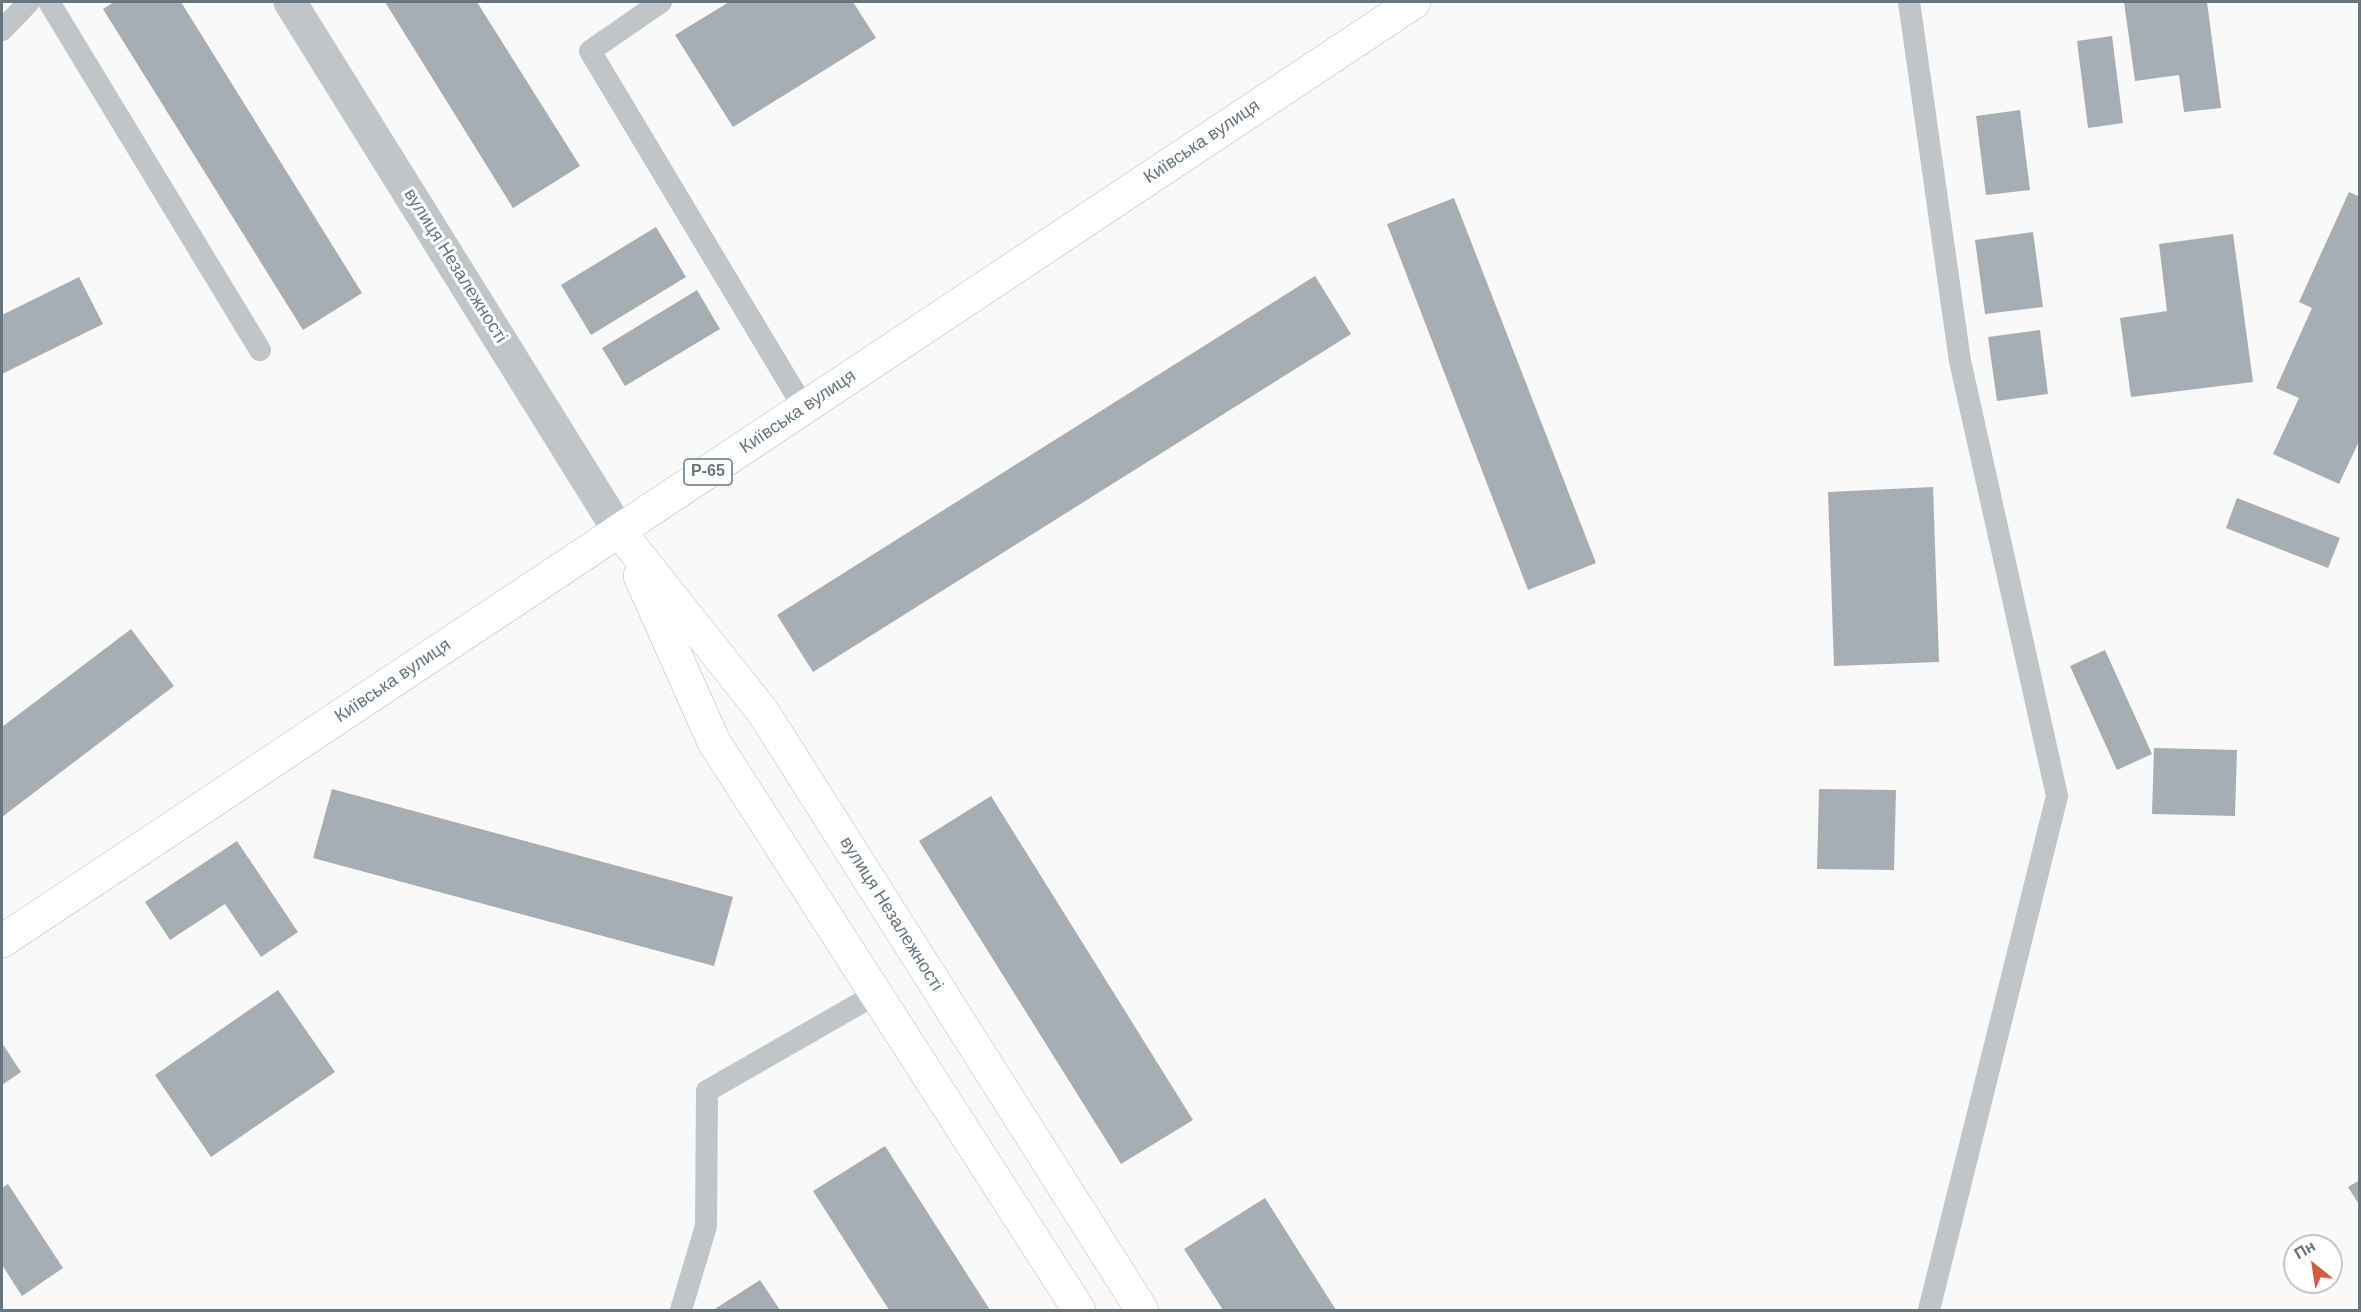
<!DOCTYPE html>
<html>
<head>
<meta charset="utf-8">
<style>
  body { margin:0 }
  #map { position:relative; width:2361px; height:1312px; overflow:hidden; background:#f9f9f7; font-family:Arial,sans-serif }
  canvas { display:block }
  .frame { position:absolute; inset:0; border:3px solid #667680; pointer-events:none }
  .north { position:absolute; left:2283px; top:1234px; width:60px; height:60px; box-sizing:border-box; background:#fff; border:2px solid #c2c8cc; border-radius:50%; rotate:330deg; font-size:16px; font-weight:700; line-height:24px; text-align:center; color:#667680 }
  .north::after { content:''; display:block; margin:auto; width:21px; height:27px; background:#d55a3c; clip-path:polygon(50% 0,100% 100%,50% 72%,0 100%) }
</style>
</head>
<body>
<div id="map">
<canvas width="2361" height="1312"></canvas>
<div class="frame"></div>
<div class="north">Пн</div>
</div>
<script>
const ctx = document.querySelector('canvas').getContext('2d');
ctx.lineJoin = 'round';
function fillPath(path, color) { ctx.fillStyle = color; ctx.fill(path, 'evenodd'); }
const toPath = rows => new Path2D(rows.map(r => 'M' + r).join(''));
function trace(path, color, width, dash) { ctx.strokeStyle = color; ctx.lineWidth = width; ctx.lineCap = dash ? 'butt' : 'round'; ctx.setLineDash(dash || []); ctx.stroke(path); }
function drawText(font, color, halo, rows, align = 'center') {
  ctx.font = font + ' Arial,sans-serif'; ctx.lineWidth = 6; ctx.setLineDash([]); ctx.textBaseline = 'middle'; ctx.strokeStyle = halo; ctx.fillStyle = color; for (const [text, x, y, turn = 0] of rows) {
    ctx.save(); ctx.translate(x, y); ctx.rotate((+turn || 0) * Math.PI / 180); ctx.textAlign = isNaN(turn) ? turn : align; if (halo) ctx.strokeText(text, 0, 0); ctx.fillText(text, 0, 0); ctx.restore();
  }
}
fillPath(toPath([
  [114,2,181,2,362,293,303,330,103,9],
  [385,2,477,2,580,166,513,208],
  [729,2,853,2,876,38,733,127,675,35],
  [2124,2,2207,2,2221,108,2184,112,2179,75,2135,81],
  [2112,36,2123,123,2088,128,2077,41],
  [2020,110,2030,190,1986,195,1976,116],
  [2349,192,2360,197,2360,439,2339,484,2273,454,2299,398,2276,388,2312,308,2299,302],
  [1454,198,1596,563,1528,590,1387,224],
  [656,227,686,277,591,335,561,285],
  [2033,232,2043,307,1985,314,1975,240],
  [2233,234,2253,382,2131,397,2120,318,2167,311,2159,244],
  [1315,276,1351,334,813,672,777,615],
  [79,277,103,324,2,374,2,315],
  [697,290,720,329,625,386,602,348],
  [2040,330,2048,394,1997,401,1988,337],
  [1933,487,1939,662,1834,666,1828,492],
  [2237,498,2340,538,2328,568,2226,528],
  [131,629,174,686,2,817,2,727],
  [2105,650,2152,754,2117,770,2070,666],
  [2154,748,2237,750,2235,816,2152,814],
  [332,789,733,897,714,966,313,858],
  [1819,789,1896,790,1894,870,1817,869],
  [991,796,1193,1120,1121,1164,919,841],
  [237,841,298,932,261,957,225,904,170,940,145,902],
  [278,990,335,1072,211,1157,155,1075],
  [2,1043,21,1072,2,1085],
  [885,1146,990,1310,889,1310,813,1191],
  [2360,1180,2360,1206,2348,1187],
  [8,1184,63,1268,22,1296,2,1265,2,1188],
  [1265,1198,1336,1310,1223,1310,1184,1249],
  [760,1280,780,1310,713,1310]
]), '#a6aeb4');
const secondary = toPath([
  [619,531,763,712,1142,1310],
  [640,576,714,742,1079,1310]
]);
const primary = toPath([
  [2,941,1414,2]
]);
trace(secondary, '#b3b9bd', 34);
trace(primary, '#b4b9bd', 34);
trace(toPath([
  [49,2,260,350],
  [661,2,590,51,804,408],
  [1909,2,1960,361,2057,796,1929,1310],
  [2,30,29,2],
  [681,1310,706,1226,707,1091,876,994]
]), '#c1c5c8', 22);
trace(toPath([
  [290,2,619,531]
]), '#c1c5c8', 33);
trace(secondary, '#fff', 33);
trace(primary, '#fff', 33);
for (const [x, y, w] of [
  [708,472,48]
]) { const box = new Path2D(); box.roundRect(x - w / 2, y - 13, w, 26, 4.5); ctx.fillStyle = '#fff'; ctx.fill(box); trace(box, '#667680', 1.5); }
drawText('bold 16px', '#667680', null, [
  ["Р-65",708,472]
]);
drawText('18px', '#667680', '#fff', [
  ["Київська вулиця",1202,142,-34],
  ["вулиця Незалежності",455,266,58],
  ["Київська вулиця",798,412,-34],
  ["Київська вулиця",393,681,-34],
  ["вулиця Незалежності",891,914,58]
]);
</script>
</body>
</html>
